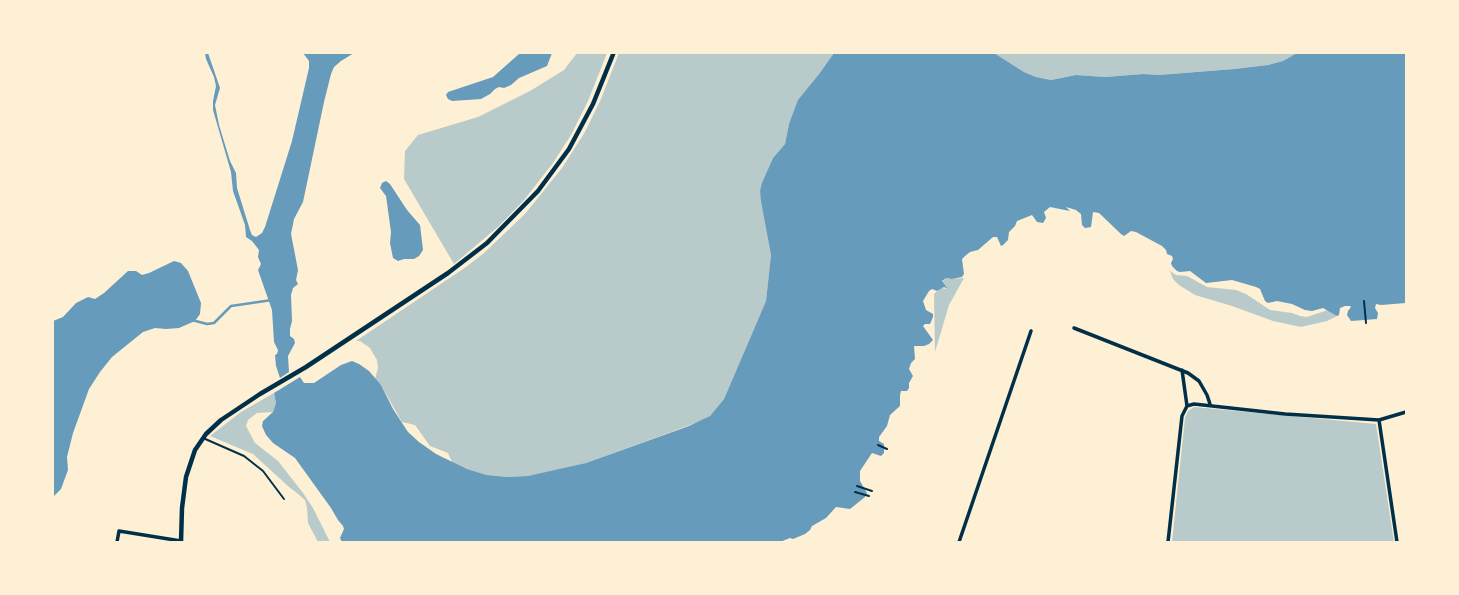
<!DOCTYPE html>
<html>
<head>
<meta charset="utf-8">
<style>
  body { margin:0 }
  #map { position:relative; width:1459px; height:595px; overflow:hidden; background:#fdf0d5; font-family:Commissioner,sans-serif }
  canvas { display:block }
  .frame { position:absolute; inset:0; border:54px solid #fdf0d5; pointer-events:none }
</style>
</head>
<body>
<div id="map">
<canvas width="1459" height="595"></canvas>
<div class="frame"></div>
</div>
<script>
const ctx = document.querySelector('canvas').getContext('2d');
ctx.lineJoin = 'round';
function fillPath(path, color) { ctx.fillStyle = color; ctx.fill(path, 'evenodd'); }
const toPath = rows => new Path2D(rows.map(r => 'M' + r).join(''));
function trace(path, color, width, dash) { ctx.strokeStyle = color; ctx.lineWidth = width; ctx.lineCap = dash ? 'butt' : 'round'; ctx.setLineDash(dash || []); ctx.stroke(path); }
fillPath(toPath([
  [577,53,607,53,588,101,571,135,553,163,524,200,499,226,454,264,404,179,405,151,418,135,478,117,530,91,564,70],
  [619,53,834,53,789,124,785,144,773,158,760,191,771,255,766,301,724,399,710,416,701,421,586,463,554,471,528,476,507,477,487,475,467,469,453,464,448,453,430,446,415,425,402,422,381,385,375,379,378,368,377,360,370,348,360,341,356,341,466,267,484,253,525,214,562,168,585,132,601,99],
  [994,53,1297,53,1283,61,1268,65,1234,69,1159,75,1143,74,1105,77,1076,75,1051,80,1036,77,1024,72],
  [1170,271,1176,275,1187,276,1207,287,1236,290,1246,294,1270,310,1292,313,1300,316,1307,317,1328,310,1337,316,1327,321,1301,327,1273,321,1232,306,1195,295,1179,285,1173,279],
  [946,278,952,279,964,278,949,305,935,352,934,294,941,288,947,289,947,287,942,282],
  [274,393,276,403,273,412,257,413,248,420,246,426,255,443,278,461,303,493,313,508,330,542,318,542,308,523,307,508,305,500,297,493,289,487,253,454,210,436,241,412],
  [1194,407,1376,424,1394,542,1172,542,1185,418,1188,411]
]), '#b9caca');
fillPath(toPath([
  [205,53,208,53,220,88,215,105,219,125,230,161,236,173,237,188,250,230,252,235,256,237,262,233,265,227,292,141,309,68,309,61,303,53,354,53,341,61,334,67,331,74,324,102,303,202,294,219,291,234,298,270,296,280,298,284,293,288,291,295,292,321,290,329,290,336,294,339,295,343,288,356,289,372,280,378,276,366,275,355,277,354,278,350,274,342,272,310,258,270,261,264,258,257,259,250,252,241,246,237,245,225,233,191,231,172,213,110,213,101,216,86,214,77,206,59],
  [524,53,552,53,547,66,519,78,511,85,504,88,499,87,495,89,490,94,481,99,452,101,448,99,446,95,448,92,493,77,519,54],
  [834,53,994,53,1024,72,1036,77,1051,80,1076,75,1105,77,1143,74,1159,75,1234,69,1268,65,1283,61,1297,53,1406,53,1406,303,1381,305,1376,304,1375,308,1378,313,1377,319,1351,321,1347,315,1348,311,1351,307,1350,306,1345,306,1340,308,1339,315,1337,316,1323,308,1312,311,1305,310,1292,304,1277,301,1268,303,1265,301,1260,289,1256,287,1232,280,1206,283,1190,271,1180,272,1177,271,1172,266,1171,263,1173,259,1172,256,1167,254,1166,250,1162,246,1136,232,1131,231,1124,236,1121,234,1099,213,1093,212,1091,227,1085,228,1082,225,1081,214,1077,211,1076,210,1066,207,1070,211,1050,207,1044,212,1046,218,1043,223,1037,222,1032,215,1017,221,1015,226,1009,232,1008,240,1003,245,1001,246,997,237,993,237,978,250,970,252,965,256,962,259,964,274,962,277,952,279,946,278,942,281,948,289,944,287,937,291,932,289,929,291,923,301,926,310,933,314,933,317,930,324,925,324,923,326,933,340,929,344,924,346,914,346,915,359,911,363,909,369,913,376,909,383,909,388,907,391,901,391,900,395,900,406,890,415,887,426,879,437,879,441,884,444,884,453,881,456,872,453,860,471,860,481,867,493,865,497,850,509,836,507,826,518,812,526,810,530,805,534,793,539,790,538,780,542,342,542,340,538,344,529,343,526,338,520,331,508,295,458,273,443,266,435,262,426,263,421,273,412,276,403,274,393,300,377,304,383,314,383,341,365,352,361,359,364,369,371,381,385,393,409,408,432,419,442,436,454,467,469,487,475,507,477,528,476,586,463,689,426,710,416,724,399,766,301,771,255,761,201,760,191,762,183,773,158,785,144,789,124,798,100,820,73],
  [386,181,390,184,407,210,420,225,423,250,419,256,414,259,404,259,398,261,393,258,390,243,391,232,386,196,380,188,382,183],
  [174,261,181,263,188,271,201,303,200,314,195,321,179,328,166,329,155,328,143,332,112,357,100,372,89,389,73,433,67,457,68,470,61,489,53,497,53,321,63,317,76,303,88,297,95,299,104,293,128,271,136,271,142,275,149,273]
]), '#669bbc');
trace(toPath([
  [192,320,207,324,214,323,231,306,272,300]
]), '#669bbc', 2.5);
trace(toPath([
  [1364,301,1366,323],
  [878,445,887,449],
  [857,486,872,491],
  [855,492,869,496]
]), '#003049', 2);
trace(toPath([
  [203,438,244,456,263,471,284,499]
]), '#003049', 2);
trace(toPath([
  [1074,328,1188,373,1199,381,1207,395,1210,404],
  [1187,406,1194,404,1285,414,1379,420,1406,412],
  [1379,420,1397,542],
  [117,542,119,531,181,541],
  [959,542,1031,331],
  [1168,542,1182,416,1187,406,1182,370]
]), '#003049', 3.5);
trace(toPath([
  [181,542,182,508,186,477,195,450,206,434,221,420,260,394,306,367,448,273,487,243,538,191,569,149,593,104,614,52]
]), '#003049', 4.5);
</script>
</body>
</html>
